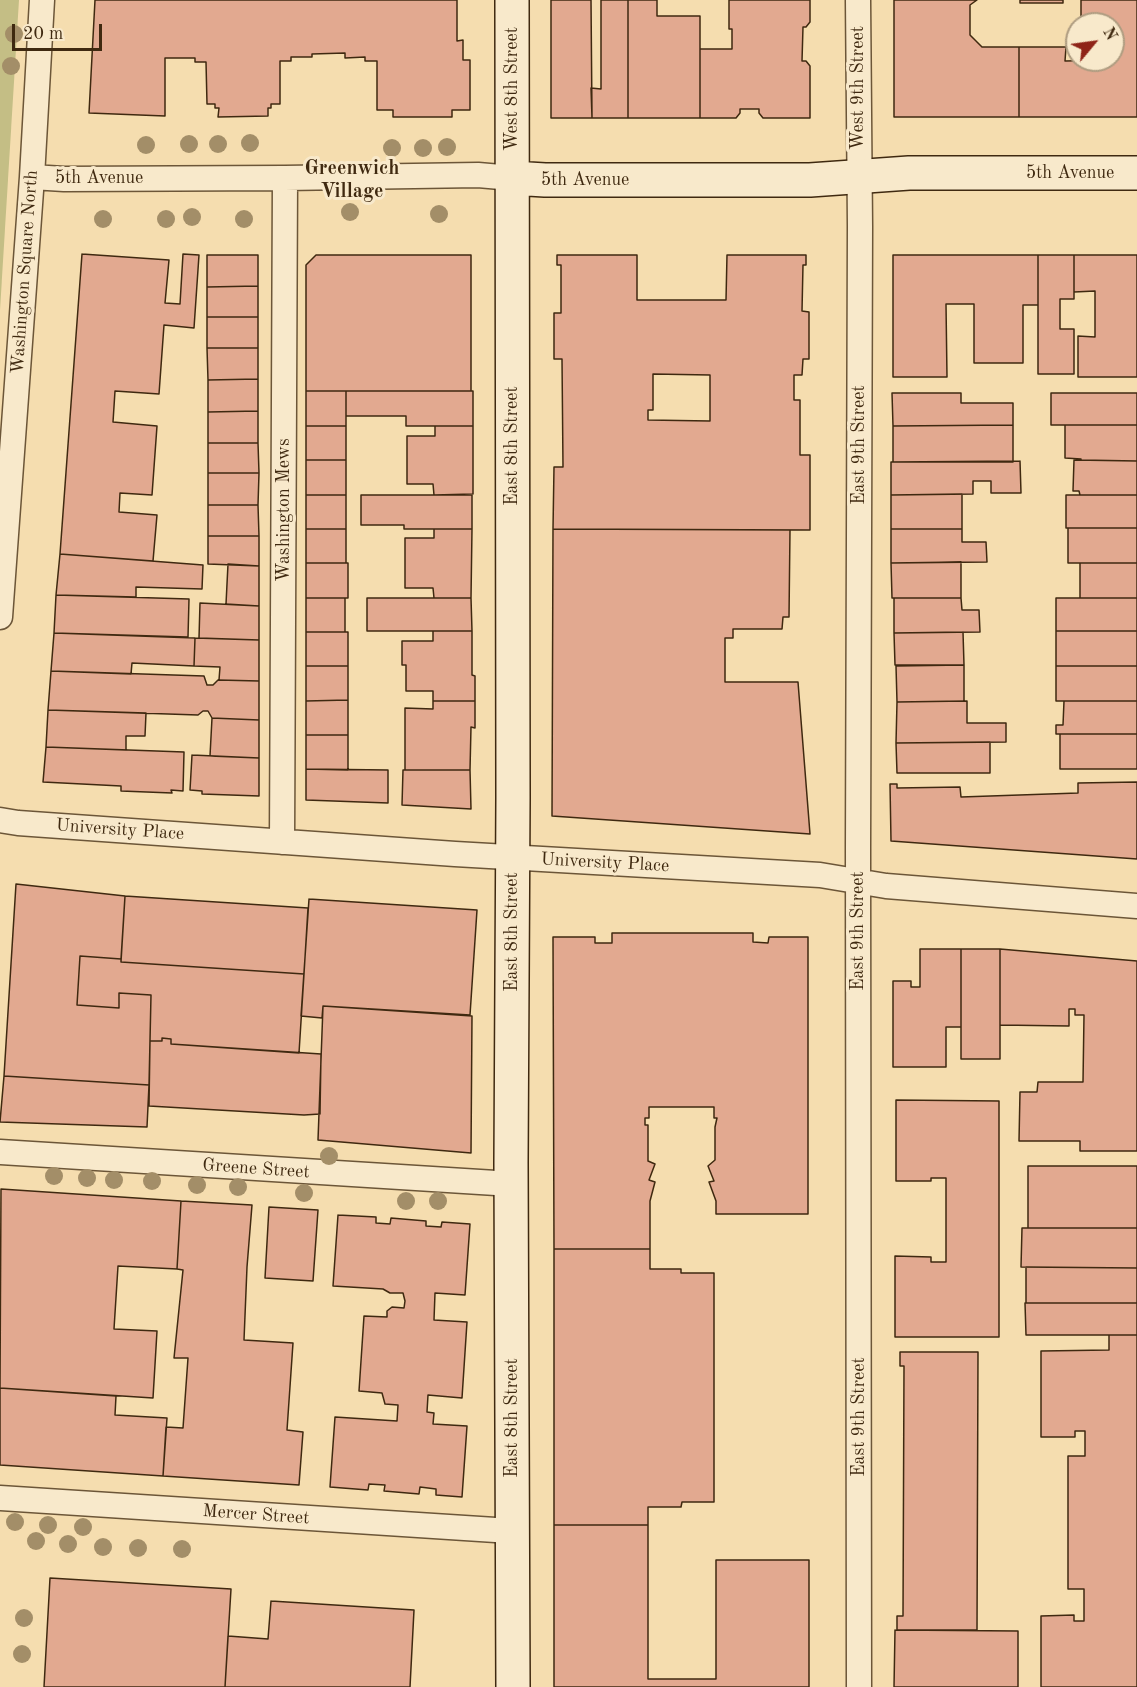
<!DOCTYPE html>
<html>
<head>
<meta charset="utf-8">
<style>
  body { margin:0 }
  #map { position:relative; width:1137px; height:1687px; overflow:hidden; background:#f5ddaf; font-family:"Old Standard TT",serif }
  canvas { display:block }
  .north { position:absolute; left:1065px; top:12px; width:60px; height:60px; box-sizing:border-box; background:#f8e9cb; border:2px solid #ae9c80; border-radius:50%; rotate:61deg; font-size:16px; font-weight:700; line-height:24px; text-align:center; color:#3f2910 }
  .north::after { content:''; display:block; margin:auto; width:21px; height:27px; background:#8f2418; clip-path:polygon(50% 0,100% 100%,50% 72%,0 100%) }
  .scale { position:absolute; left:12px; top:24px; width:90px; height:27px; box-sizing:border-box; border:3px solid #3f2910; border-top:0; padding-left:8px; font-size:18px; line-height:21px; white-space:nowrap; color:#3f2910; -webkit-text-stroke:4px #f8e9cb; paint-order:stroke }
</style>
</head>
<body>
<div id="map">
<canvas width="1137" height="1687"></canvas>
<div class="north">N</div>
<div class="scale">20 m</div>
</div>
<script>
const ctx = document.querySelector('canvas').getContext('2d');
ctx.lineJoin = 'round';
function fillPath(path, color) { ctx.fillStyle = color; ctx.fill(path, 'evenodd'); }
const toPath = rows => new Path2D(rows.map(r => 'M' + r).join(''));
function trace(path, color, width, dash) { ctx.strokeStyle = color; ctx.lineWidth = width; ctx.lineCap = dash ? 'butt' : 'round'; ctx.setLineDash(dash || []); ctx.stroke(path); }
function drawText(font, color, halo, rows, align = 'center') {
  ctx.font = font + ' "Old Standard TT",serif'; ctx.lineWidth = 6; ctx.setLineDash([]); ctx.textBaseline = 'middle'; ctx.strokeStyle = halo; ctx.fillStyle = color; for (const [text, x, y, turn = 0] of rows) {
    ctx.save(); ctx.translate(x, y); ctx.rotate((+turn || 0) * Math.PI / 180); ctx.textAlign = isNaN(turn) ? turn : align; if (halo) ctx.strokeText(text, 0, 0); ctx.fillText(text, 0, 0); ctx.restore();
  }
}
fillPath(toPath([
  [0,0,19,0,0,310]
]), '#c4be85');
const building = toPath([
  [95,0,457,0,457,41,463,40,463,60,470,60,470,110,452,110,452,117,393,117,393,110,377,110,377,61,365,61,365,57,345,58,345,53,312,54,312,57,291,57,291,61,280,61,280,104,271,104,271,108,268,108,268,116,218,117,219,108,215,108,215,104,207,104,206,62,195,62,195,58,165,58,165,116,89,113,95,0],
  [551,0,591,0,592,118,551,118,551,0],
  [601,0,628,0,628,118,592,118,591,88,601,89,601,0],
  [628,0,657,0,657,16,700,16,700,118,628,118,628,0],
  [729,0,810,0,810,22,806,27,803,27,802,61,806,61,810,66,810,118,763,118,759,113,759,109,740,109,740,113,736,118,700,118,700,49,732,49,732,29,729,29,729,0],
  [894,0,977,0,970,5,970,35,982,47,1019,47,1019,117,894,117,894,0],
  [1020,0,1063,0,1063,3,1020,3,1020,0],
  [1081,0,1137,0,1137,117,1019,117,1019,47,1066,47,1065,61,1113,60,1113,24,1081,24,1081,0],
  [82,254,169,260,165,303,180,304,183,254,199,255,194,328,164,325,159,394,115,391,113,422,157,426,152,495,120,493,119,512,157,515,153,561,60,554,82,254],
  [207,255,258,255,258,286,207,287,207,255],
  [316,255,471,255,471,391,306,391,306,265,316,255],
  [557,255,637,255,637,300,726,300,727,255,806,255,806,265,803,265,802,311,809,312,809,359,803,359,802,375,794,375,794,400,800,400,800,455,810,455,810,530,553,529,554,467,563,467,562,359,554,359,554,313,561,313,561,265,557,265,557,255],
  [653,374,710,375,710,421,648,420,648,410,653,410,653,374],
  [893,255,1038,255,1038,305,1023,305,1023,363,974,363,974,304,946,304,947,377,893,377,893,255],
  [1038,255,1074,255,1074,299,1060,299,1060,329,1074,329,1074,374,1038,374,1038,255],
  [1074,255,1137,255,1137,377,1078,377,1078,336,1095,337,1095,291,1074,292,1074,255],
  [258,286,258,317,207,317,207,287,258,286],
  [207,317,258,317,258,348,207,348,207,317],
  [207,348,258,348,258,379,208,380,207,348],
  [258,379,258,411,208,412,208,380,258,379],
  [306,391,346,391,346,426,306,426,306,391],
  [346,391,473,391,473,426,406,426,406,416,346,416,346,391],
  [892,393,961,393,961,403,1013,403,1013,425,893,426,892,393],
  [1051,393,1137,393,1137,425,1051,425,1051,393],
  [258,411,258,443,208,443,208,412,258,411],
  [1013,425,1013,462,893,462,893,426,1013,425],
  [1065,425,1137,425,1137,461,1081,460,1081,459,1065,458,1065,425],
  [306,426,346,426,346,460,306,460,306,426],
  [435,426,473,426,473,494,434,495,433,484,407,484,407,436,435,436,435,426],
  [208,443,258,443,259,473,208,473,208,443],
  [306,460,346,460,346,495,306,495,306,460],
  [1074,460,1137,461,1137,495,1080,495,1079,491,1073,491,1074,460],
  [1020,461,1021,493,991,493,991,481,973,481,973,494,891,495,891,462,1020,461],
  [208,473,259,473,258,505,208,505,208,473],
  [962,494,962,529,891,529,891,495,962,494],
  [306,495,346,495,346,529,306,529,306,495],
  [361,495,472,495,472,529,404,529,404,525,361,525,361,495],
  [1066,495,1137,495,1137,528,1066,528,1066,495],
  [208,505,258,505,259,536,208,536,208,505],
  [1068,528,1137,528,1137,563,1068,563,1068,528],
  [306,529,346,529,346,563,306,563,306,529],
  [434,529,472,529,471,598,434,598,433,588,405,588,405,538,434,538,434,529],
  [553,529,790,530,789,617,783,617,782,629,733,629,733,638,725,638,725,682,798,682,810,834,552,816,553,529],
  [891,529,962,529,962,542,986,542,987,562,891,563,891,529],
  [208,536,259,536,259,566,208,564,208,536],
  [60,554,203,565,202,589,136,587,136,597,56,595,60,554],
  [961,562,961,598,892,598,891,563,961,562],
  [306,563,348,563,348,598,306,598,306,563],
  [1080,563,1137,563,1137,598,1080,598,1080,563],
  [228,564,259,566,259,606,226,604,228,564],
  [56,595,189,599,188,637,54,633,56,595],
  [306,598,345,598,345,632,306,632,306,598],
  [367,598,471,598,472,631,367,631,367,598],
  [894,598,961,598,962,610,979,610,980,632,894,633,894,598],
  [1056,598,1137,598,1137,631,1056,631,1056,598],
  [200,603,259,606,259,640,199,638,200,603],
  [433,631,472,631,472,675,475,676,475,701,433,701,433,691,406,691,406,665,402,665,402,641,433,641,433,631],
  [1056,631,1137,631,1137,666,1056,666,1056,631],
  [306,632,348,632,348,666,306,666,306,632],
  [963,632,964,665,895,665,894,633,963,632],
  [54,633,195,638,194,666,132,663,131,674,51,671,54,633],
  [195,638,259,640,259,681,219,680,220,667,194,666,195,638],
  [964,665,964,701,897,702,896,666,964,665],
  [306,666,348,666,348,700,306,701,306,666],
  [1056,666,1137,666,1137,701,1056,701,1056,666],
  [51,671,204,676,207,685,213,685,218,680,259,681,259,720,212,718,208,711,203,711,198,715,48,710,51,671],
  [348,700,348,735,306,735,306,701,348,700],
  [433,701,475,701,475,728,471,727,470,770,405,770,405,708,433,709,433,701],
  [967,701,967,723,1006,723,1006,742,896,743,897,702,967,701],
  [1064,701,1137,701,1137,734,1056,734,1056,725,1063,725,1064,701],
  [48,710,146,713,145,736,126,736,126,750,46,747,48,710],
  [212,718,259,720,259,758,210,756,212,718],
  [1060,734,1137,734,1137,769,1060,769,1060,734],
  [306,735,348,735,348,770,306,769,306,735],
  [990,742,990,773,897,773,896,743,990,742],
  [46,747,184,752,183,791,171,790,172,793,121,791,121,786,43,782,46,747],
  [192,755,259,758,259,796,202,794,202,791,190,790,192,755],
  [306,769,388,770,388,803,306,800,306,769],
  [403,770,470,770,471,809,402,805,403,770],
  [1137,782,1137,859,891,841,890,784,897,784,897,788,960,787,961,797,1078,793,1078,783,1137,782],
  [16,884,125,896,121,959,80,956,77,1005,119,1008,119,993,151,995,149,1085,4,1076,16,884],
  [125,896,308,908,304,974,121,962,125,896],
  [309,899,477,910,470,1015,323,1006,322,1018,301,1016,309,899],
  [612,933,753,933,753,942,768,943,769,937,808,937,808,1214,716,1214,716,1201,709,1182,714,1181,708,1166,715,1160,715,1127,717,1118,714,1118,714,1107,649,1107,649,1118,645,1118,645,1125,648,1125,648,1161,655,1164,649,1180,655,1182,650,1201,650,1249,554,1249,553,937,595,937,595,943,612,943,612,933],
  [920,949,961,949,961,1027,946,1027,946,1067,893,1067,893,981,911,981,911,987,920,987,920,949],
  [961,949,1000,949,1000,1059,961,1059,961,949],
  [1000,949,1137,961,1137,1151,1080,1151,1080,1141,1019,1141,1020,1092,1037,1092,1038,1082,1083,1082,1084,1015,1075,1015,1075,1009,1069,1009,1069,1026,1000,1025,1000,949],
  [80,956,121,959,121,962,304,974,299,1053,171,1044,171,1039,162,1038,162,1041,150,1041,151,995,119,993,119,1008,77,1005,80,956],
  [323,1006,472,1016,471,1153,318,1140,323,1006],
  [162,1038,171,1039,171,1044,321,1054,320,1114,304,1115,149,1106,150,1041,162,1041,162,1038],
  [4,1076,149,1085,147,1127,0,1122,4,1076],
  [896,1100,999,1101,999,1337,895,1337,895,1256,931,1257,931,1262,946,1262,946,1178,931,1178,931,1181,896,1181,896,1100],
  [1028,1166,1137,1166,1137,1228,1028,1228,1028,1166],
  [1,1189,181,1201,177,1269,118,1266,114,1329,157,1331,153,1398,0,1388,1,1189],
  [181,1201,252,1205,247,1267,244,1340,293,1343,287,1430,303,1432,299,1485,163,1476,166,1427,183,1428,188,1358,174,1358,183,1270,177,1269,181,1201],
  [269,1207,318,1210,313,1281,265,1278,269,1207],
  [338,1215,376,1217,376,1223,390,1224,391,1218,426,1221,426,1226,441,1227,442,1222,470,1224,465,1295,435,1293,434,1320,467,1322,462,1398,428,1395,427,1412,434,1413,433,1424,467,1426,462,1497,436,1495,436,1489,420,1487,419,1494,384,1491,385,1485,369,1484,368,1490,330,1487,335,1417,397,1421,398,1405,385,1404,382,1393,359,1391,364,1316,387,1317,387,1311,392,1307,404,1308,405,1301,403,1293,390,1293,383,1289,333,1286,338,1215],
  [1022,1228,1137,1228,1137,1268,1021,1267,1022,1228],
  [554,1249,650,1249,650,1269,681,1269,681,1273,714,1273,714,1502,682,1502,681,1507,648,1507,648,1525,554,1525,554,1249],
  [1026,1267,1137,1268,1137,1303,1026,1303,1026,1267],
  [1025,1303,1137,1303,1137,1335,1026,1335,1025,1303],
  [1109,1335,1137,1335,1137,1687,1041,1687,1041,1616,1074,1615,1074,1621,1084,1621,1084,1589,1068,1589,1068,1456,1085,1456,1085,1431,1075,1431,1075,1437,1041,1437,1041,1351,1109,1350,1109,1335],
  [900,1352,978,1352,977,1630,897,1630,897,1616,903,1616,904,1366,900,1366,900,1352],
  [0,1388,116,1396,115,1415,167,1418,163,1476,0,1465,0,1388],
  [554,1525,648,1525,648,1679,716,1679,716,1560,809,1560,809,1687,554,1687,554,1525],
  [50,1578,231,1589,225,1687,44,1687,50,1578],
  [271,1601,414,1610,410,1687,225,1687,228,1636,268,1639,271,1601],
  [895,1630,1018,1631,1018,1687,894,1687,895,1630]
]);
fillPath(building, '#e2a990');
trace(building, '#3f2910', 1.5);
const street = toPath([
  [858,0,860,226,858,846,859,1687],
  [32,177,64,179,285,178,478,175,512,178],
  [0,617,32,177,42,0],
  [0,820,18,823,455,854,820,875,886,886,1137,906],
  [282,842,285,178],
  [0,1152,512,1184],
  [0,1498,511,1531]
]);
const secondary = toPath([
  [512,0,513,798,511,1163,513,1687],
  [512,178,545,180,810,180,909,173,1137,173]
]);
trace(street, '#6c5638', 27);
trace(secondary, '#3f2910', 36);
trace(street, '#f8e9cb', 24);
trace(secondary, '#f8e9cb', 33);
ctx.fillStyle = '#a38e68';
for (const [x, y] of [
  [14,34],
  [11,66],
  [250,143],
  [189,144],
  [218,144],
  [146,145],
  [447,147],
  [392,148],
  [423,148],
  [350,212],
  [439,214],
  [192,217],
  [103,219],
  [166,219],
  [244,219],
  [329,1156],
  [54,1176],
  [87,1178],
  [114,1180],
  [152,1181],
  [197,1185],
  [238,1187],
  [304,1193],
  [406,1201],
  [438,1201],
  [15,1522],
  [48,1525],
  [83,1527],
  [36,1541],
  [68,1544],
  [103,1547],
  [138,1548],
  [182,1549],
  [24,1618],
  [22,1654]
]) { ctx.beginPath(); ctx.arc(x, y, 9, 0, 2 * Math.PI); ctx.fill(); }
drawText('18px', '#3f2910', '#f8e9cb', [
  ["West 9th Street",858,88,-90],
  ["West 8th Street",512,89,-90],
  ["5th Avenue",1070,173],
  ["5th Avenue",99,178],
  ["5th Avenue",585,180],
  ["Washington Square North",25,272,-86],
  ["East 9th Street",859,445,-90],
  ["East 8th Street",512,446,-90],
  ["Washington Mews",284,510,-90],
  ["University Place",120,830,4],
  ["University Place",605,863,3],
  ["East 9th Street",858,931,-90],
  ["East 8th Street",512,932,-90],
  ["Greene Street",256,1169,4],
  ["East 9th Street",859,1417,-90],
  ["East 8th Street",512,1418,-90],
  ["Mercer Street",256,1515,4]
]);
drawText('bold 20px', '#3f2910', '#f8e9cb', [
  ["Greenwich",352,169],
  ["Village",352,192]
]);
</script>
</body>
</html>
